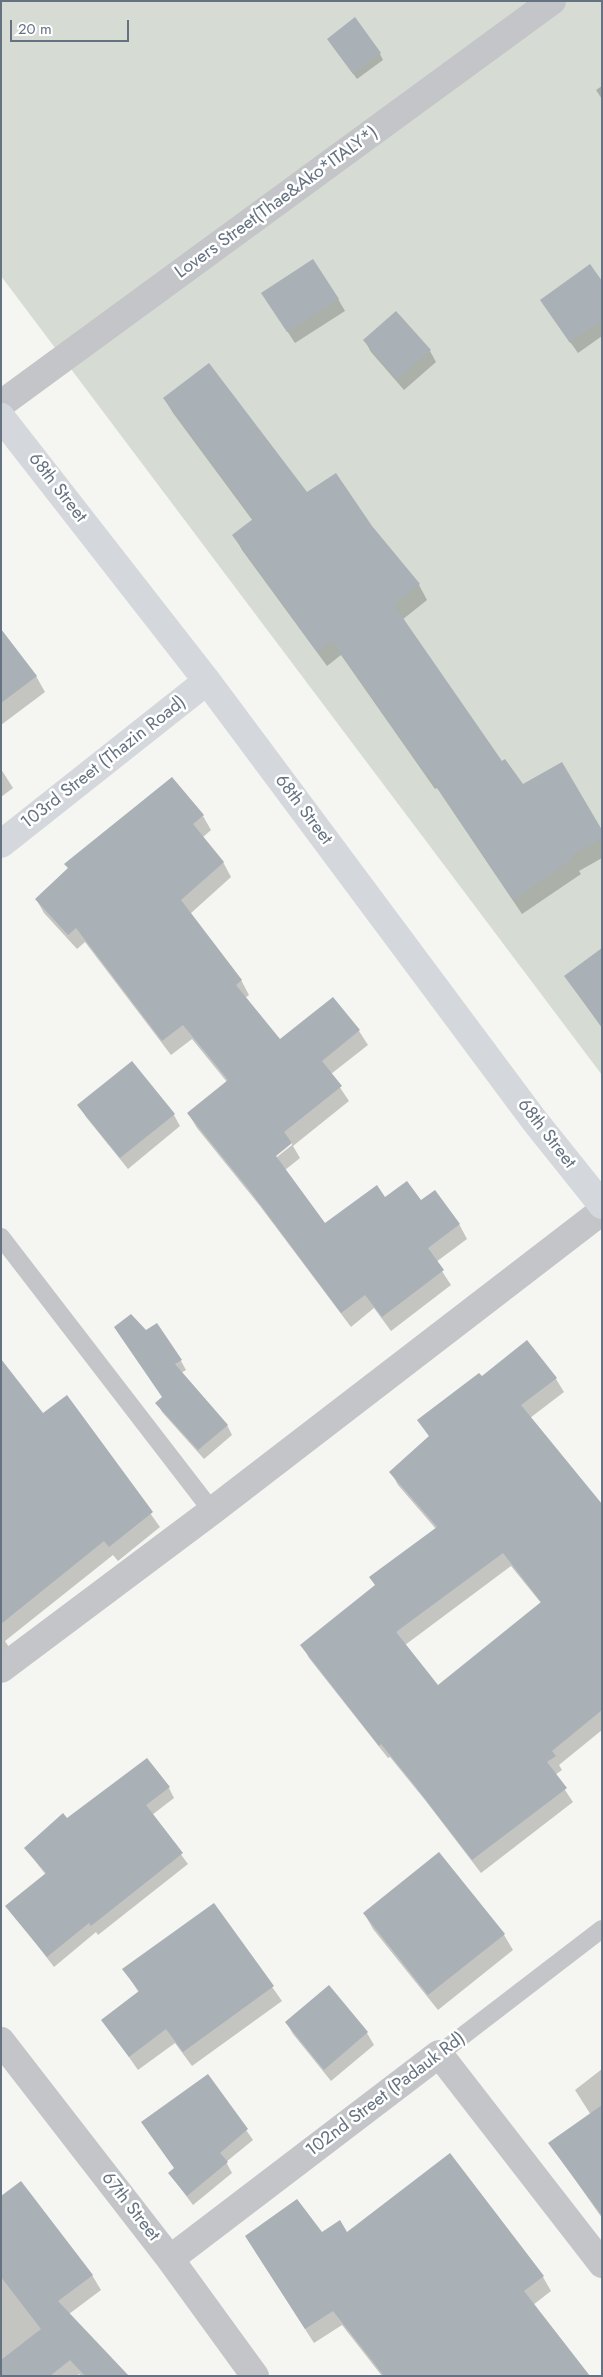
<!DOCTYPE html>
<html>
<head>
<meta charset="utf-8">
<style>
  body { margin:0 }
  #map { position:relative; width:603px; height:2377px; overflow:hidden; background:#f5f5f2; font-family:Jost,sans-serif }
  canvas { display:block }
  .frame { position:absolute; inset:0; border:2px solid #657281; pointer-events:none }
  .scale { position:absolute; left:10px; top:20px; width:119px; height:22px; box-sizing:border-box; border:2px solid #657281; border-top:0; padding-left:6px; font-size:15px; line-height:18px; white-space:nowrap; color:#657281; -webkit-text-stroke:4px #fff; paint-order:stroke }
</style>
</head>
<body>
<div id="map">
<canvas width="603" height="2377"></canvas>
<div class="frame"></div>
<div class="scale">20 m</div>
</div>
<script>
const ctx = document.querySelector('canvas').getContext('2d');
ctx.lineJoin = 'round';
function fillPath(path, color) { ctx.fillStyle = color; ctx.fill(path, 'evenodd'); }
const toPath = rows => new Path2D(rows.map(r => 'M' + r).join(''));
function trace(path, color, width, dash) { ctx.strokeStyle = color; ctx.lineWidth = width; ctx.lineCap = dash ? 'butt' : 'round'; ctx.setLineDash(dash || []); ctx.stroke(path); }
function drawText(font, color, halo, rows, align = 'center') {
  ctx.font = font + ' Jost,sans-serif'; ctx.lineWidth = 5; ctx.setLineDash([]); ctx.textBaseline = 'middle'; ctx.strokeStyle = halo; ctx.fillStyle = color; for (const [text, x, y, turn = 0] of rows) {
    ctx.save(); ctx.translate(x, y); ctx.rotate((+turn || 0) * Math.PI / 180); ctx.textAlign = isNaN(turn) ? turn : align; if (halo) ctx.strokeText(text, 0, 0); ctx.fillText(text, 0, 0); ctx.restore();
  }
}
fillPath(toPath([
  [1,1,602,1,602,1075,1,276]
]), '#d6dcd3');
fillPath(toPath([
  [332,45,380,54,383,60,357,79],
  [602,86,602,99,596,90],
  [602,283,602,336,578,353,549,312],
  [338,299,345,311,295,343,270,305],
  [365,341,430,351,436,362,404,390,371,352],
  [164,398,307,494,371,527,419,585,427,600,402,620,502,763,522,786,602,832,602,858,579,871,581,874,522,914,437,788,435,789,341,655,327,666,242,550,234,535,253,521,173,413],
  [1,631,36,676,45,692,1,725],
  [1,769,13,788,1,797],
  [203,816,211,830,202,838,223,862,231,877,190,914,241,980,249,995,245,998,280,1041,333,998,359,1031,368,1045,331,1074,349,1101,293,1146,300,1158,285,1170,325,1225,385,1199,421,1202,459,1224,467,1239,436,1262,451,1285,391,1331,374,1308,351,1327,260,1206,197,1128,188,1113,227,1082,192,1039,171,1055,85,942,77,949,44,913,36,899],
  [292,1142,292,1145,272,1161,270,1159],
  [602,949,602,1028,565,976],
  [79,1106,174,1115,180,1126,128,1169,86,1117],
  [115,1328,145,1332,181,1361,186,1370,181,1373,227,1425,232,1435,204,1459,162,1412,157,1403,163,1397],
  [527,1342,556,1379,564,1392,530,1418,602,1547,602,1730,559,1765,562,1770,555,1775,573,1802,481,1873,425,1800,390,1757,388,1758,309,1658,302,1645,376,1586,371,1578,436,1529,398,1485,391,1472,430,1438,419,1420,481,1378],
  [511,1566,541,1603,438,1687,405,1645],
  [1,1361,43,1415,67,1397,160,1527,118,1561,113,1555,5,1641,14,1655,1,1666],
  [169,1788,174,1798,152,1815,188,1864,98,1935,96,1932,54,1967,7,1906,46,1875,25,1848,67,1819],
  [214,1905,282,2001,192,2066,175,2043,138,2070,103,2020,139,1993,124,1969],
  [364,1913,504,1935,513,1950,438,2010,373,1929],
  [329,1986,367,2033,374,2045,331,2081,293,2034,286,2022],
  [602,2069,602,2218,550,2144,591,2115,575,2090],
  [208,2075,253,2140,226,2162,232,2173,193,2205,169,2173,175,2169],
  [1,2198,92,2275,101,2290,69,2314,127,2376,81,2376,79,2374,77,2376,1,2376],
  [322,2234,347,2234,543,2277,551,2291,533,2305,588,2376,382,2376,342,2325,314,2343,255,2251]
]), '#0003');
fillPath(toPath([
  [355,17,381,53,353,74,327,39],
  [313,259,339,299,287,332,261,293],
  [590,264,602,281,602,320,570,343,540,300],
  [396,311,431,350,397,379,363,340],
  [209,363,307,492,336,473,372,526,420,584,394,605,502,761,505,759,523,784,562,762,602,830,602,839,571,856,573,859,513,900,428,774,426,775,332,641,317,652,232,535,253,519,163,398],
  [1,629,37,676,1,703],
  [172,777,204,815,193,824,224,862,181,900,242,980,236,985,280,1039,333,997,360,1030,322,1061,342,1086,284,1132,292,1143,276,1156,325,1223,377,1185,385,1197,407,1181,421,1200,435,1190,460,1224,428,1248,444,1270,382,1317,365,1295,341,1313,250,1191,187,1113,228,1080,183,1025,162,1041,76,928,68,935,35,899,68,868,64,864],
  [602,948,602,1027,564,976],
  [132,1061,175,1114,120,1158,77,1105],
  [131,1314,146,1330,157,1323,182,1360,175,1364,228,1425,198,1450,155,1403,162,1397,114,1327],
  [527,1340,557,1378,521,1405,602,1504,602,1710,552,1751,556,1756,547,1762,567,1788,472,1860,415,1786,381,1744,379,1746,300,1645,375,1585,369,1577,437,1527,389,1472,429,1436,417,1420,479,1373,482,1376],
  [503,1553,541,1602,438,1685,396,1632],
  [1,1359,43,1413,67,1395,153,1512,109,1547,104,1541,1,1624],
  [147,1758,170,1787,146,1805,183,1853,91,1926,89,1923,47,1957,5,1906,46,1873,24,1848,63,1813,67,1818],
  [439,1852,505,1934,428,1995,363,1913],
  [214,1903,274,1986,183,2052,166,2029,129,2057,101,2020,139,1991,122,1969],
  [329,1985,368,2032,324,2070,285,2022],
  [208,2074,248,2129,220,2153,228,2162,187,2196,168,2173,174,2168,141,2122],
  [602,2105,602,2216,548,2143],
  [450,2153,544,2276,524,2291,590,2376,384,2376,333,2311,305,2329,245,2236,297,2199,322,2232,340,2220,347,2232],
  [21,2181,93,2275,58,2301,129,2376,85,2376,70,2360,50,2376,1,2376,1,2360,41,2329,1,2277,1,2196]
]), '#a9b0b6');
trace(toPath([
  [1,1237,212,1511],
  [439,2054,602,1929]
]), '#c3c5c9', 18);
trace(toPath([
  [1,404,552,1],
  [1,1669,212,1511,602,1211],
  [1,2041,170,2259,255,2376],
  [170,2259,439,2054,602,2264]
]), '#c3c5c9', 28);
trace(toPath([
  [1,417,207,681,534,1120,602,1205],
  [1,844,207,681]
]), '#d4d8dc', 28);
drawText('18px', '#657281', '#fff', [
  ["Lovers Street(Thae&Ako*ITALY*)",277,203,-36],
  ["68th Street",57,488,52],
  ["103rd Street (Thazin Road)",104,763,-38],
  ["68th Street",303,810,53],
  ["68th Street",546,1134,52],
  ["102nd Street (Padauk Rd)",386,2095,-37],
  ["67th Street",130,2207,52]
]);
</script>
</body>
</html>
